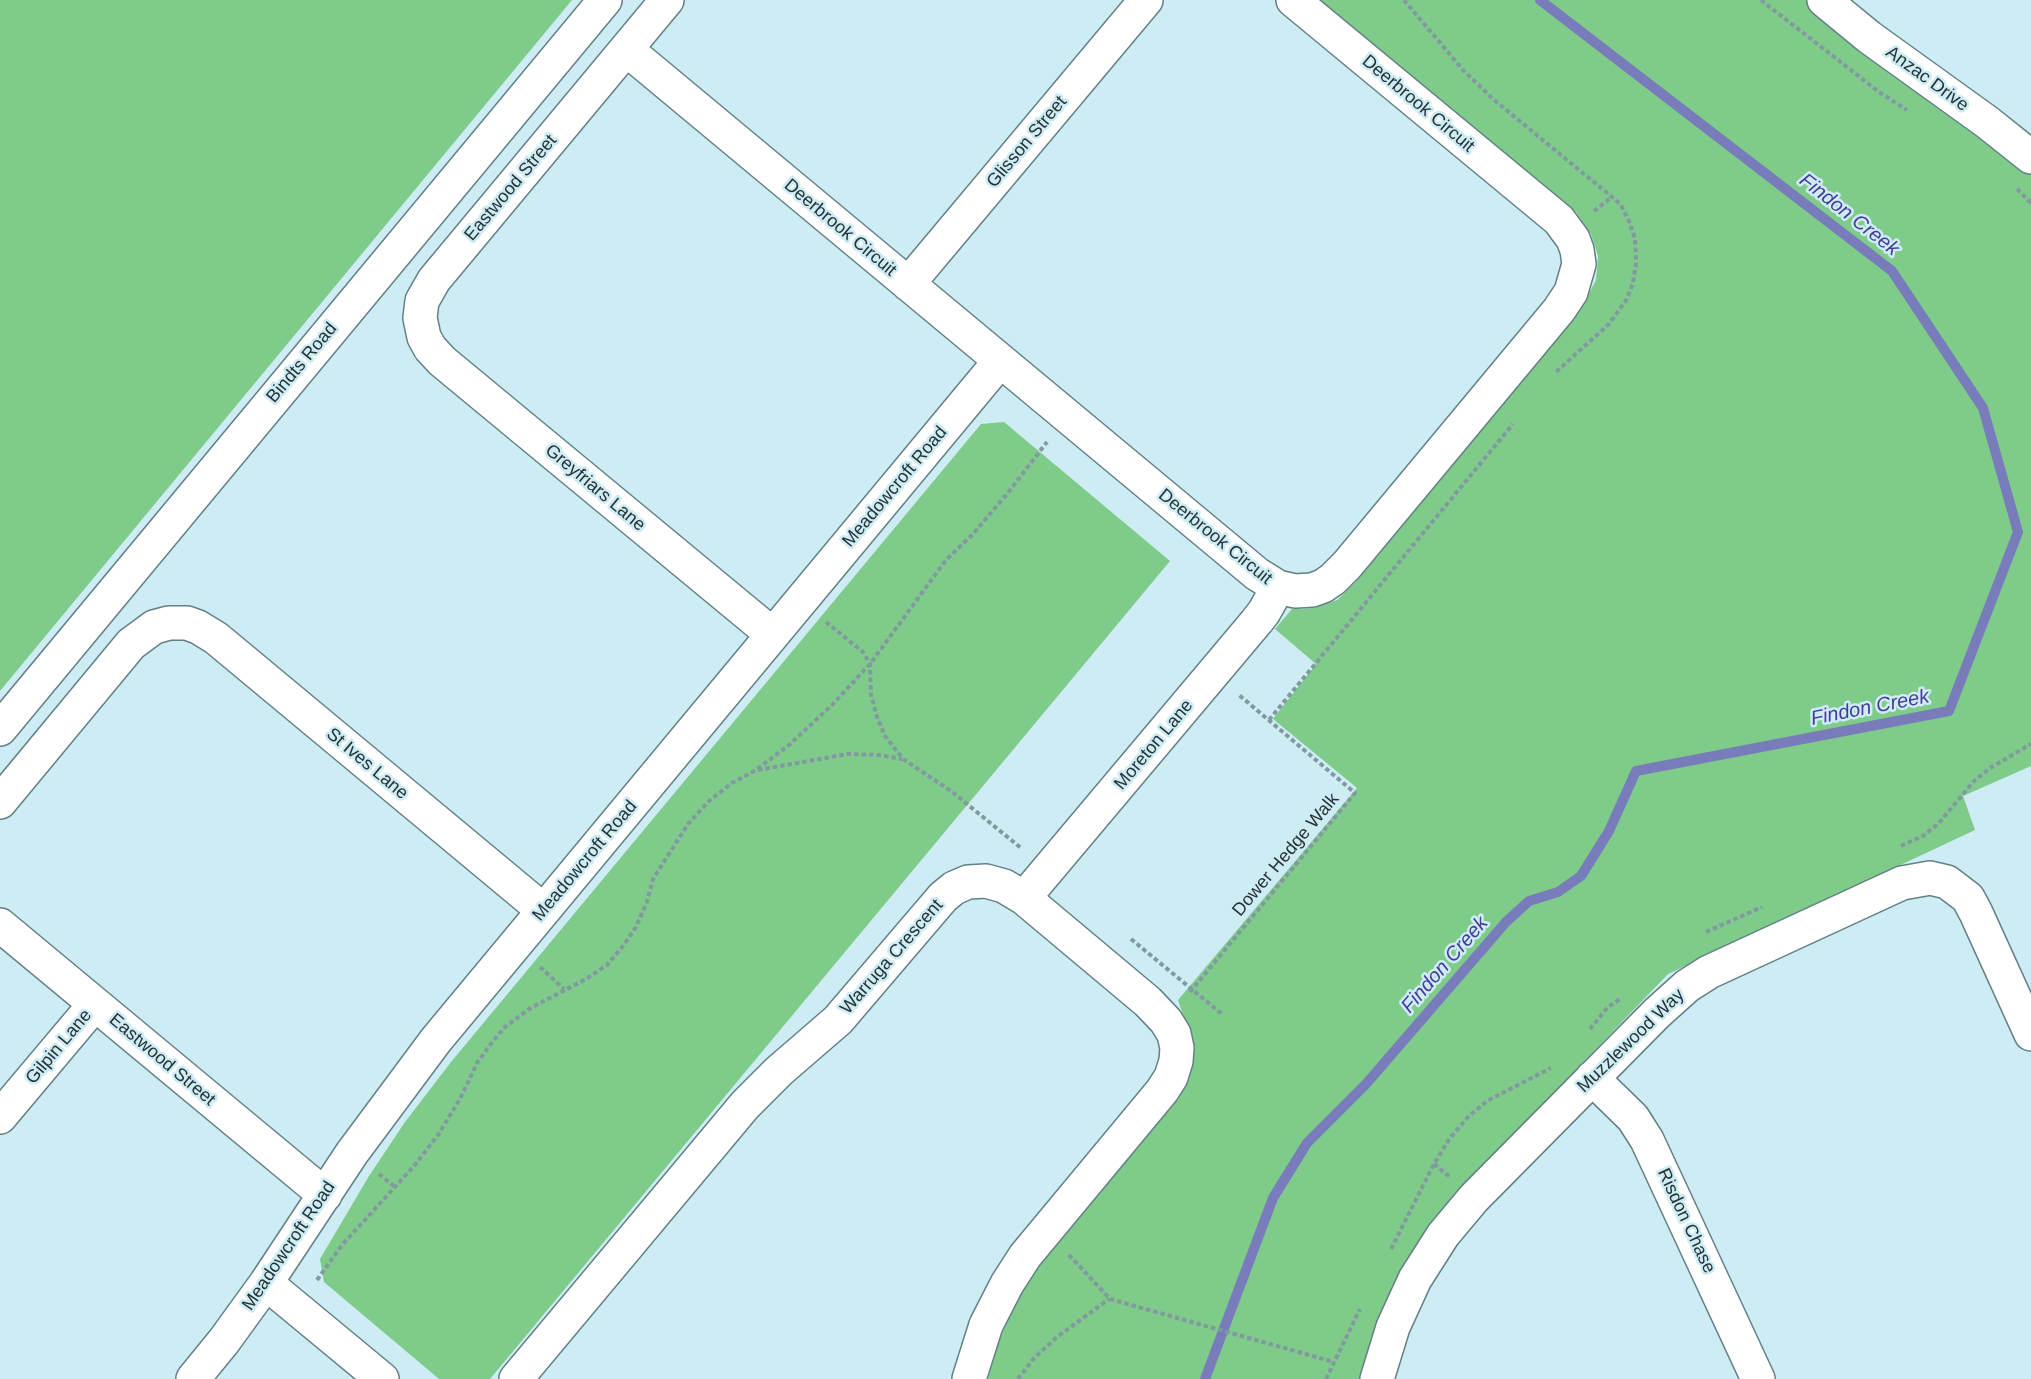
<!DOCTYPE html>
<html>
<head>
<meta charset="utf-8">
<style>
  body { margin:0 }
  canvas { display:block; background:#cdecf4 }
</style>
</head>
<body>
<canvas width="2031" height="1379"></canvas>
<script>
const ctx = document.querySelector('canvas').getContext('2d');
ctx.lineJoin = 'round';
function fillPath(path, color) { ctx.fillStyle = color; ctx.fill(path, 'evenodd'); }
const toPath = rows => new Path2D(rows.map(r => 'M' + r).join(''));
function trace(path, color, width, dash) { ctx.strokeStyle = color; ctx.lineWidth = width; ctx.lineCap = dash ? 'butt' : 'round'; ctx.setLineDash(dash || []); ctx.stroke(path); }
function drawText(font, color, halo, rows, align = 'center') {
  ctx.font = font + ' Helvetica,sans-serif'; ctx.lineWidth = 5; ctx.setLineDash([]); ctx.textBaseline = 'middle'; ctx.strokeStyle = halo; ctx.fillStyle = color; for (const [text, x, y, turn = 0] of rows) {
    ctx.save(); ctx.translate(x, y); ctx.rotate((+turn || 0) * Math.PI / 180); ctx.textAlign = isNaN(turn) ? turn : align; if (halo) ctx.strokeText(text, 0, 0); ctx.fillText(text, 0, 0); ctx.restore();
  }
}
fillPath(toPath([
  [0,0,572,0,0,691],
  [1320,0,1806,0,1841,31,2010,154,2031,174,2031,766,1963,796,1975,830,1668,974,1443,1208,1380,1326,1366,1379,988,1379,999,1340,1027,1280,1190,1074,1194,1049,1178,1000,1357,788,1273,719,1316,664,1275,629,1292,609,1315,608,1337,600,1356,582,1583,305,1596,280,1598,256,1591,234,1576,212],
  [1004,422,1170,561,490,1379,439,1379,324,1282,320,1259,369,1176,405,1122,451,1062,981,424]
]), '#7ecb8a');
trace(toPath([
  [1205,1379,1273,1198,1307,1143,1366,1084,1506,922,1529,901,1558,892,1581,876,1609,831,1636,771,1949,711,2018,532,1983,408,1892,271,1540,0]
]), '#797cba', 10);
const minor = toPath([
  [667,0,434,280,422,301,420,318,424,337,430,348,442,361,772,634],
  [1824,0,1869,37,1987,122,2031,157],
  [626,49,1257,574,1278,587,1295,591,1312,590,1323,586,1333,579,1347,565,1559,310,1571,292,1579,264,1577,250,1573,239,1559,220,1293,0],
  [908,284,1146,0],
  [0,729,605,0],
  [0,802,131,644,154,627,169,623,187,623,198,627,216,638,543,910],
  [1024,898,1257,621,1264,612,1278,587],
  [0,925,325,1195],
  [1592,1078,1633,1118,1647,1140,1758,1379],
  [0,1117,95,1004],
  [266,1283,382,1379],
  [193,1379,224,1341,266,1283,352,1153,436,1040,1000,361],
  [516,1379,745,1105,779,1071,838,1020,943,897,954,888,968,882,986,881,1004,886,1024,898,1148,1002,1166,1021,1174,1034,1177,1048,1176,1061,1171,1077,1162,1091,1025,1256,1007,1284,986,1325,969,1379],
  [1377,1379,1393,1327,1415,1279,1443,1235,1474,1198,1657,1013,1687,986,1709,972,1902,883,1930,878,1947,882,1968,898,1976,913,2031,1034]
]);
trace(minor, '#648087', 36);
trace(toPath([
  [1404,0,1463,70,1493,99,1612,197,1621,205,1629,221,1635,239,1636,263,1633,283,1627,299,1609,324,1556,372],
  [1761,0,1879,92,1907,110],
  [2017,189,2031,203],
  [1594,211,1612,197],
  [826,622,863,652,870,664,871,694,877,717,885,736,903,759,951,791,1021,848],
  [1269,720,1513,424],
  [758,770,848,754,879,755,902,759],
  [1901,846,1923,836,1938,824,1974,781,1990,768,2031,744],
  [1706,932,1762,907],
  [1131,939,1223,1015],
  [540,967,564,989],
  [1190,992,1355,793,1239,695],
  [1590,1029,1608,1007,1620,999],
  [1434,1164,1450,1177],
  [379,1174,395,1187],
  [1391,1249,1434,1164,1450,1138,1469,1116,1487,1101,1551,1068],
  [1069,1255,1110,1299,1334,1362],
  [317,1280,342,1245,414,1166,438,1135,460,1099,477,1063,493,1041,505,1027,529,1009,586,979,607,965,623,946,636,927,647,902,653,879,688,824,709,801,732,783,756,770,789,745,832,705,870,664,946,560,973,534,1007,494,1047,442],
  [1018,1379,1034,1358,1057,1337,1109,1299],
  [1326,1379,1360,1309]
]), '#82999f', 4, [4.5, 3]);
trace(minor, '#fff', 33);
drawText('18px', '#263235', '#cdecf4', [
  ["Anzac Drive",1927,79,36],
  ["Deerbrook Circuit",1418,104,40],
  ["Glisson Street",1027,142,-50],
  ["Eastwood Street",511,188,-50],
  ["Deerbrook Circuit",840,228,40],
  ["Bindts Road",302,363,-50],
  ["Meadowcroft Road",895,487,-50],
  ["Greyfriars Lane",595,488,40],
  ["Deerbrook Circuit",1215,537,39],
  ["Moreton Lane",1154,745,-50],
  ["St Ives Lane",367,764,40],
  ["Dower Hedge Walk",1286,855,-50],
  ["Meadowcroft Road",585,861,-50],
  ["Warruga Crescent",892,957,-49],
  ["Muzzlewood Way",1631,1041,-44],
  ["Gilpin Lane",59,1047,-50],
  ["Eastwood Street",162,1060,40],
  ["Risdon Chase",1686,1221,65],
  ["Meadowcroft Road",289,1246,-56]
]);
drawText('italic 20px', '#473a9e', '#cdecf4', [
  ["Findon Creek",1849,215,38],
  ["Findon Creek",1870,708,-11],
  ["Findon Creek",1445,965,-49]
]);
</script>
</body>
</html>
